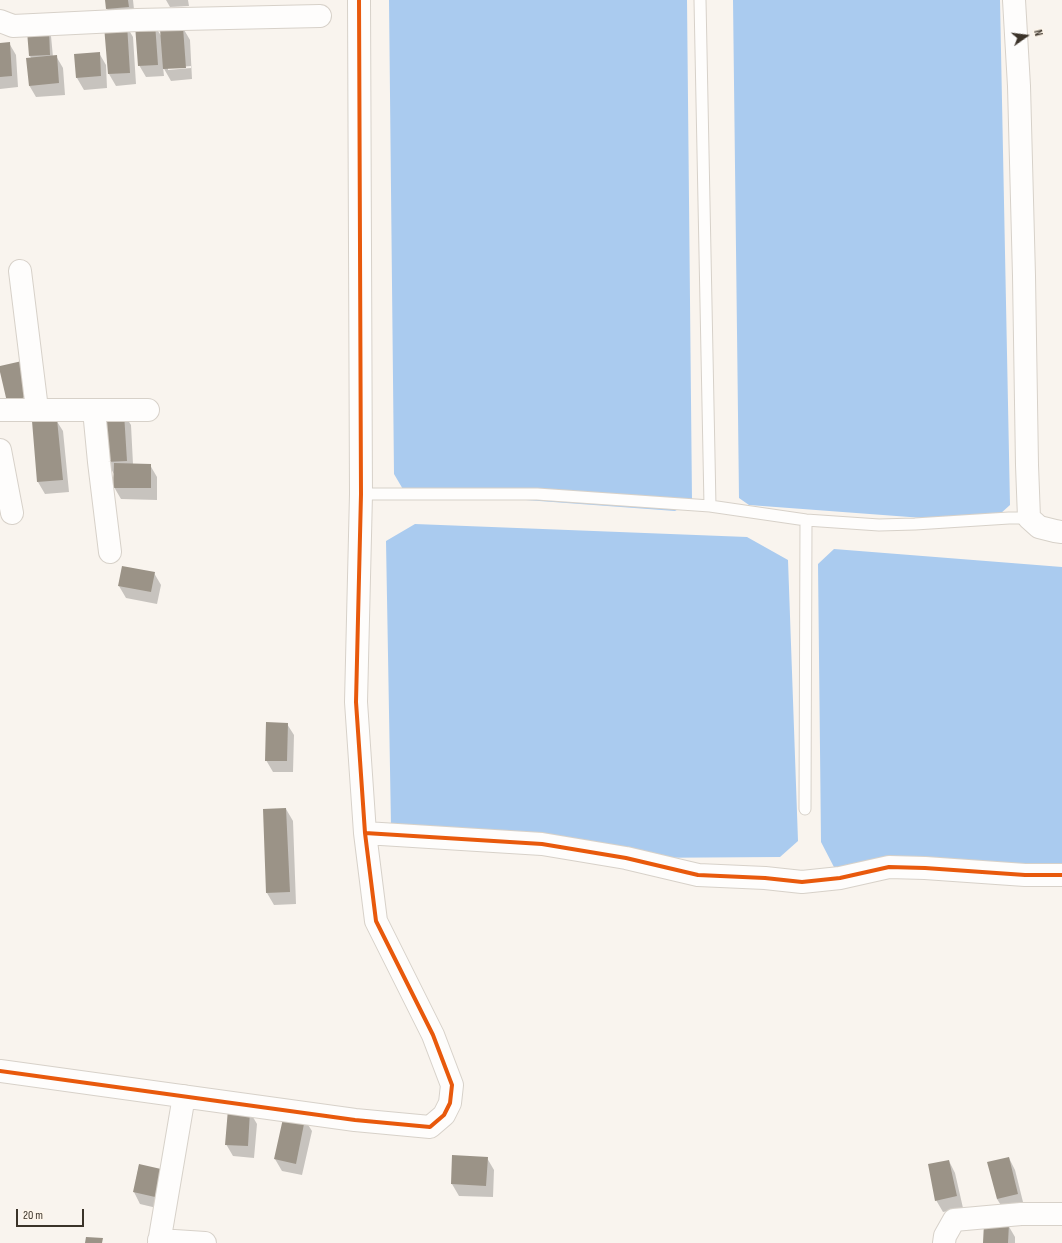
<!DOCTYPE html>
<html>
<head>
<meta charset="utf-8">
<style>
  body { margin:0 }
  #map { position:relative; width:1062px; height:1243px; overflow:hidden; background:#f9f4ee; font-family:"Sofia Sans Condensed",sans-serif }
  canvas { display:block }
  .north { position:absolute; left:1006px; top:16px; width:40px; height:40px; -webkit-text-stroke:3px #fdf5ea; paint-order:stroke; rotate:76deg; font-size:11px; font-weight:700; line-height:16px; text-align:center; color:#3b3329 }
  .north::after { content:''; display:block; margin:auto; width:14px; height:18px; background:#3b3329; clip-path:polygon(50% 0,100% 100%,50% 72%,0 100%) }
  .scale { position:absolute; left:16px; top:1209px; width:68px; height:18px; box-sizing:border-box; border:2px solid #3b3329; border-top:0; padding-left:5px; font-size:12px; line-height:14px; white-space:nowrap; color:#3b3329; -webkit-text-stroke:3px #fdf5ea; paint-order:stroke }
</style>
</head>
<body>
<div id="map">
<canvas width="1062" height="1243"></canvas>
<div class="north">N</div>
<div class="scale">20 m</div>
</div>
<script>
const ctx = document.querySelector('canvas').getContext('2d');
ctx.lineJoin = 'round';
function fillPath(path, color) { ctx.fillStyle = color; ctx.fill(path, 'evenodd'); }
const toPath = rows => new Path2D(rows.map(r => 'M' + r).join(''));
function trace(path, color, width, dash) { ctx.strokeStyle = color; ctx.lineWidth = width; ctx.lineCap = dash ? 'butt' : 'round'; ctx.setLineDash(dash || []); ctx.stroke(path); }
fillPath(toPath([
  [389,0,687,0,692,501,675,511,404,491,394,474],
  [733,0,1000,0,1010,505,990,523,749,505,739,498],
  [415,524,747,537,788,560,798,841,780,857,629,858,391,826,386,541],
  [834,549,1062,567,1062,883,836,871,821,842,818,564]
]), '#aacbef');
fillPath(toPath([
  [106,0,133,0,135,19,114,20,107,9],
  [166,0,188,0,189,6,170,7],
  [126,25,133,37,136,84,116,86,109,74,105,27],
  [154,25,162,37,183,28,190,40,192,79,171,81,163,67,164,76,146,77,139,65],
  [191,66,191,68,168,70,168,68],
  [48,30,51,36,53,57,56,56,63,68,65,95,36,97,29,85,31,58,30,56],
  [9,43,16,55,18,87,0,89,0,44],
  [99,53,106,65,107,88,84,90,77,78],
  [124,414,131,425,133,464,150,465,157,477,157,500,121,499,114,487,114,474,107,462],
  [56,420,63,431,69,492,45,494,38,482],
  [154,573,161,585,157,604,126,598,119,586],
  [287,724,294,735,293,772,273,772,266,760],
  [286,809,293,821,296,904,274,905,267,893],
  [250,1112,257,1124,254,1158,233,1156,226,1144],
  [305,1120,312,1131,302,1175,282,1171,275,1159],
  [487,1158,494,1170,493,1197,459,1196,452,1184],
  [1009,1158,1015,1170,1024,1206,1004,1210,997,1199],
  [949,1161,955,1173,963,1208,943,1212,936,1200],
  [139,1165,160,1170,161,1209,140,1204,134,1192],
  [1008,1225,1015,1237,1015,1243,984,1243]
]), '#0003');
fillPath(toPath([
  [105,0,128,0,129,7,106,9],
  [155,23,158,65,138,66,135,25],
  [127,24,130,73,108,74,104,26],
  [183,27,186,68,163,69,160,29],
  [49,29,50,55,29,56,27,31],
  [10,42,12,76,0,77,0,43],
  [100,52,101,76,76,78,74,54],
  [57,55,59,83,29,86,26,58],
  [22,361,30,396,7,402,0,372,0,366],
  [124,413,127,461,106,462,104,414],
  [57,419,63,480,37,482,32,421],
  [114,463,151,464,151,488,113,488],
  [122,566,155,572,151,592,118,586],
  [266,722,288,723,287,761,265,761],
  [286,808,290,892,266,893,263,809],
  [228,1109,250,1111,248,1146,225,1145],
  [284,1114,305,1119,296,1164,274,1159],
  [452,1155,488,1157,486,1186,451,1184],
  [1009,1157,1018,1194,997,1199,987,1162],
  [949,1160,957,1196,935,1201,928,1164],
  [139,1164,161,1169,155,1197,133,1192],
  [984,1223,1009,1224,1008,1243,983,1243],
  [86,1237,103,1238,102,1243,85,1243]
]), '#9b9387');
const lane = toPath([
  [700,0,710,506],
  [361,494,537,494,710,506,806,520,879,525,915,524,1009,518,1029,518],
  [805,809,806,520]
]);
const street = toPath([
  [359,0,361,494,356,702,365,833],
  [1014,0,1019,86,1024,276,1027,465,1029,518,1039,527,1055,531,1062,532],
  [0,21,13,26,137,20,320,16],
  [20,271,37,409],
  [0,410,148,410],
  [94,410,99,462,110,552],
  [0,450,12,513],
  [0,1071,355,1120,430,1127,444,1115,450,1103,452,1085,433,1035,376,921,365,833,542,844,626,858,698,875,765,878,802,882,840,878,889,867,925,868,1025,875,1062,875],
  [159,1240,205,1243],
  [159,1243,184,1096],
  [944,1243,945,1236,954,1220,1021,1214,1062,1214]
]);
trace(lane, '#d7d1c9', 13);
trace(street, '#d7d1c9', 24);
trace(lane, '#fefdfc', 11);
trace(street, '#fefdfc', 22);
trace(toPath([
  [359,0,361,494,356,702,365,833],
  [0,1071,355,1120,430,1127,444,1115,450,1103,452,1085,433,1035,376,921,365,833,542,844,626,858,698,875,765,878,802,882,840,878,889,867,925,868,1025,875,1062,875]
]), '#e8590c', 4);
</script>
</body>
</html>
